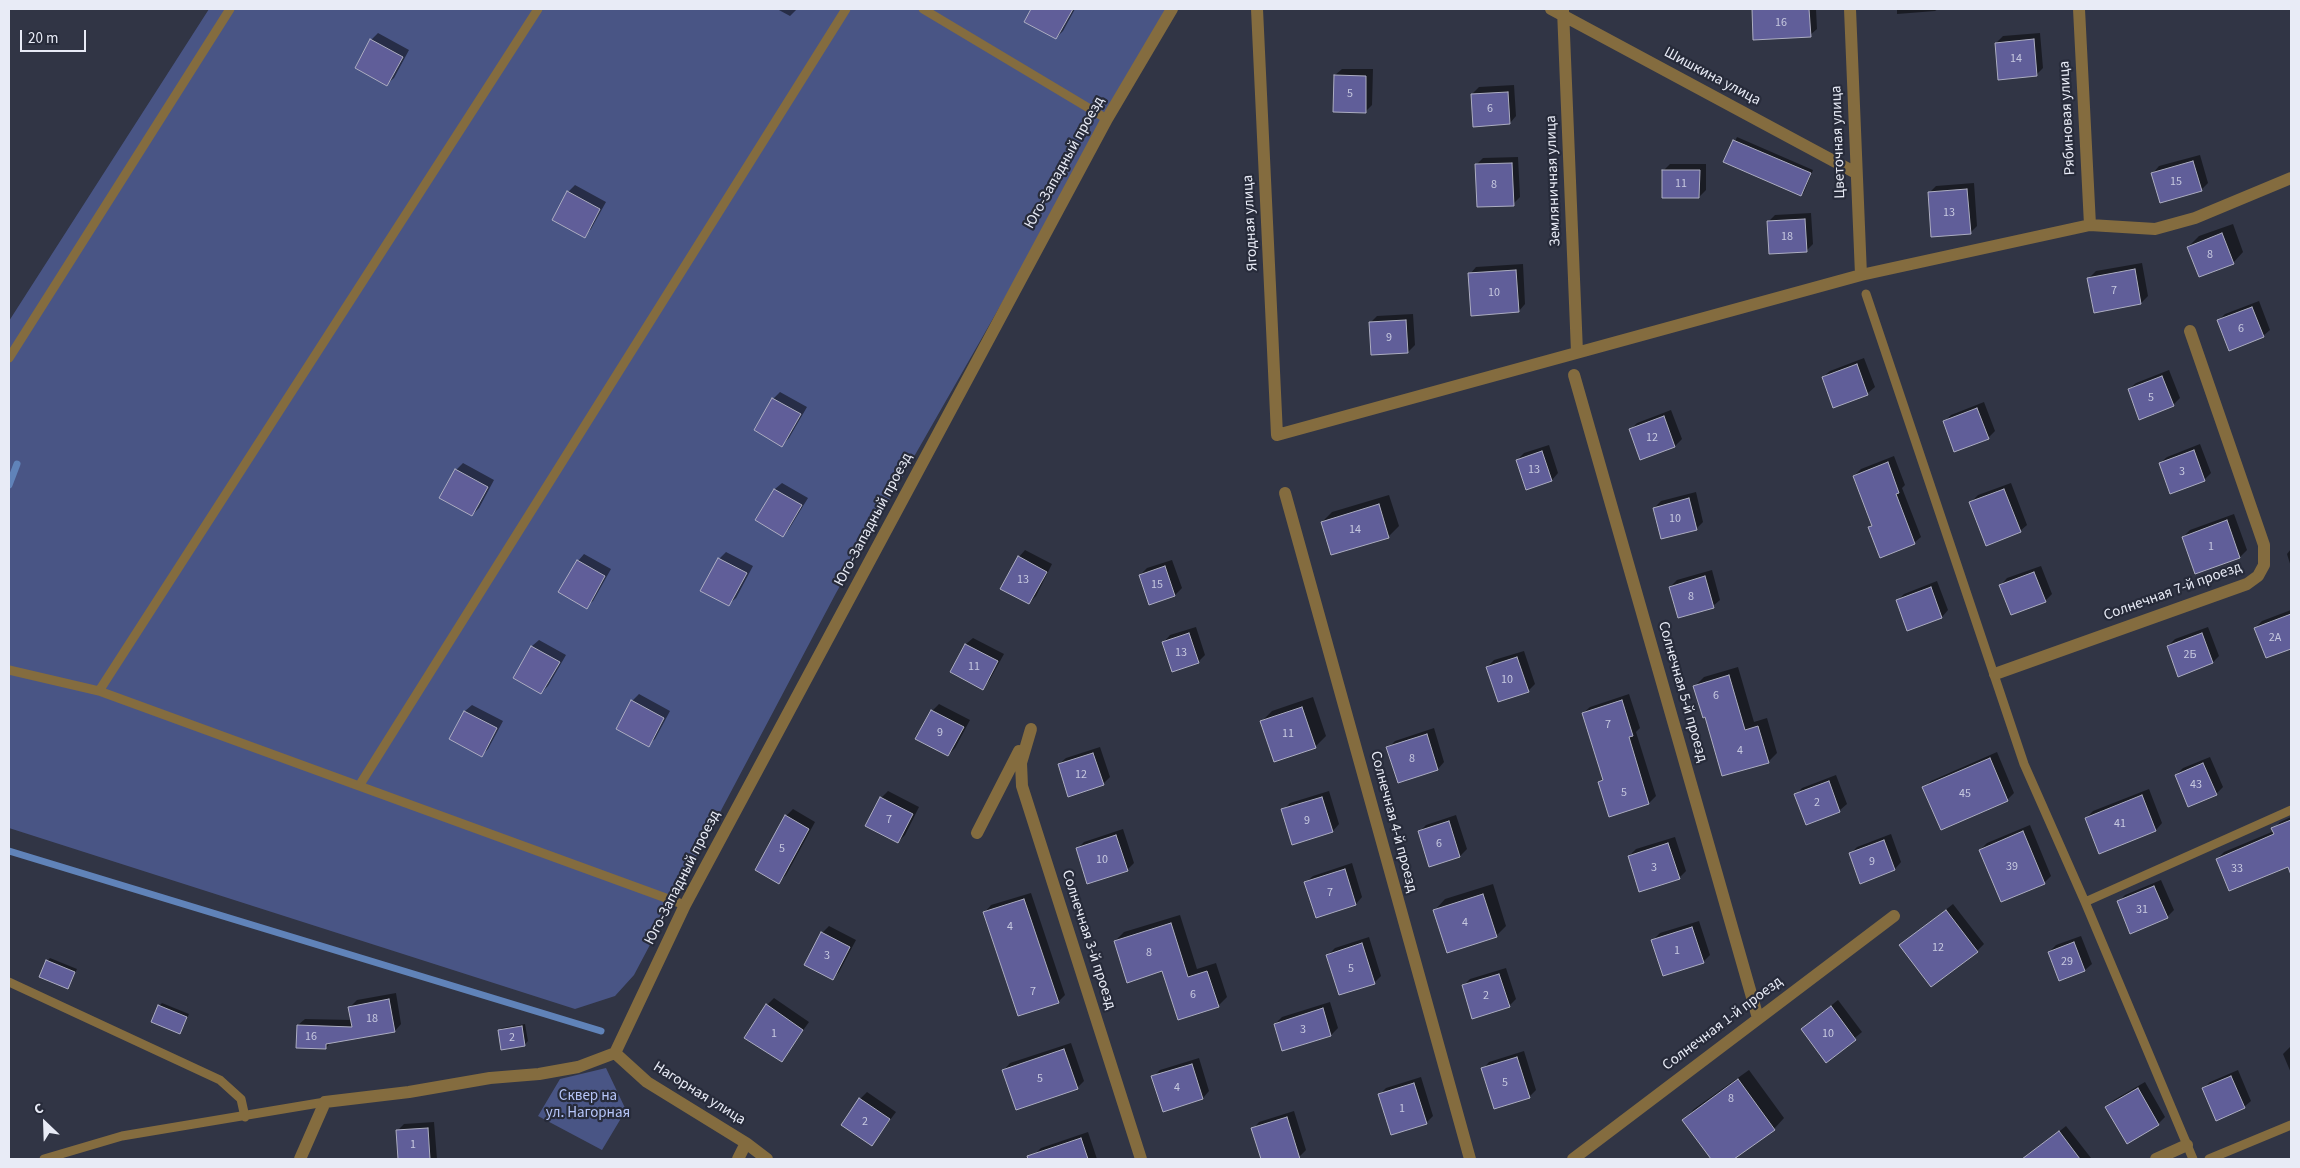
<!DOCTYPE html>
<html>
<head>
<meta charset="utf-8">
<style>
  body { margin:0 }
  #map { position:relative; width:2300px; height:1168px; overflow:hidden; background:#313545; font-family:"Source Sans 3",sans-serif }
  canvas { display:block }
  .frame { position:absolute; inset:0; border:10px solid #e8ebf6; pointer-events:none }
  .north { position:absolute; left:20px; top:1098px; width:50px; height:50px; -webkit-text-stroke:4px #272b3a; paint-order:stroke; rotate:336deg; font-size:14px; font-weight:700; line-height:20px; text-align:center; color:#e8ebf6 }
  .north::after { content:''; display:block; margin:auto; width:18px; height:22px; background:#e8ebf6; clip-path:polygon(50% 0,100% 100%,50% 72%,0 100%) }
  .scale { position:absolute; left:20px; top:30px; width:66px; height:22px; box-sizing:border-box; border:2px solid #e8ebf6; border-top:0; padding-left:6px; font-size:15px; line-height:18px; white-space:nowrap; color:#e8ebf6; -webkit-text-stroke:4px #272b3a; paint-order:stroke }
</style>
</head>
<body>
<div id="map">
<canvas width="2300" height="1168"></canvas>
<div class="frame"></div>
<div class="north">С</div>
<div class="scale">20 m</div>
</div>
<script>
const ctx = document.querySelector('canvas').getContext('2d');
ctx.lineJoin = 'round';
function fillPath(path, color) { ctx.fillStyle = color; ctx.fill(path, 'evenodd'); }
const toPath = rows => new Path2D(rows.map(r => 'M' + r).join(''));
function trace(path, color, width, dash) { ctx.strokeStyle = color; ctx.lineWidth = width; ctx.lineCap = dash ? 'butt' : 'round'; ctx.setLineDash(dash || []); ctx.stroke(path); }
function drawText(font, color, halo, rows, align = 'center') {
  ctx.font = font + ' "Source Sans 3",sans-serif'; ctx.lineWidth = 4.5; ctx.setLineDash([]); ctx.textBaseline = 'middle'; ctx.strokeStyle = halo; ctx.fillStyle = color; for (const [text, x, y, turn = 0] of rows) {
    ctx.save(); ctx.translate(x, y); ctx.rotate((+turn || 0) * Math.PI / 180); ctx.textAlign = isNaN(turn) ? turn : align; if (halo) ctx.strokeText(text, 0, 0); ctx.fillText(text, 0, 0); ctx.restore();
  }
}
fillPath(toPath([
  [209,9,1170,9,836,593,634,975,615,996,575,1009,9,828,9,321],
  [606,1068,626,1110,602,1150,538,1116,560,1079]
]), '#495585');
fillPath(toPath([
  [777,9,797,9,790,16],
  [1032,9,1075,9,1063,31,1056,38,1025,21],
  [1753,9,1816,9,1817,29,1810,35,1754,38],
  [1897,9,1938,9,1935,11,1897,14],
  [378,33,409,50,394,78,387,84,371,40],
  [2040,33,2043,68,2036,75,1996,43,2003,36],
  [1342,69,1373,69,1372,105,1365,112,1335,75],
  [1514,85,1516,116,1510,123,1472,94,1479,87],
  [1737,137,1813,170,1804,192,1801,195,1725,162],
  [2200,155,2208,183,2201,190,2153,173,2159,166],
  [1518,157,1520,197,1513,204,1476,165,1483,158],
  [1670,164,1706,164,1706,190,1699,197,1664,170],
  [1974,183,1977,226,1970,233,1929,193,1936,186],
  [575,185,606,202,591,229,584,236,553,219,568,192],
  [1811,213,1813,244,1806,251,1768,222,1775,215],
  [2233,224,2243,252,2233,263,2188,247,2199,236],
  [2142,263,2148,296,2141,303,2095,311,2089,278,2096,271],
  [1523,264,1525,304,1519,311,1470,274,1476,267],
  [2259,301,2270,330,2263,336,2219,320,2225,314],
  [1413,314,1415,345,1408,352,1370,323,1377,316],
  [1864,358,1875,387,1868,393,1834,406,1823,377,1830,371],
  [2169,370,2180,398,2173,405,2129,389,2136,383],
  [780,392,807,407,789,438,782,445,756,430,773,399],
  [1984,402,1995,431,1988,438,1944,422,1951,415],
  [1671,410,1682,439,1675,446,1641,458,1630,430,1637,423],
  [2200,444,2211,473,2205,479,2171,492,2160,463,2167,457],
  [1549,445,1558,473,1552,480,1517,460,1524,453],
  [1894,456,1905,485,1902,488,1921,537,1914,543,1870,528,1873,525,1854,476,1861,469],
  [463,463,494,480,479,508,472,515,456,470],
  [782,483,808,498,789,529,783,536,756,520,775,489],
  [2011,483,2027,525,2020,531,1971,502,1978,495],
  [1696,492,1703,522,1697,528,1654,508,1661,501],
  [1389,495,1399,526,1388,537,1322,522,1332,512],
  [2234,514,2247,550,2240,557,2196,573,2183,537,2190,530],
  [2291,549,2291,567,2287,554],
  [1025,550,1052,564,1036,596,1029,603,1019,557],
  [726,552,753,566,736,598,729,604,719,559],
  [584,554,611,569,593,601,586,607,578,561],
  [1172,560,1182,588,1175,595,1150,604,1140,575,1147,568],
  [2041,566,2052,594,2045,601,2001,585,2007,578],
  [1712,570,1720,600,1713,606,1670,587,1677,580],
  [1937,581,1948,610,1942,617,1908,629,1897,601,1904,594],
  [2291,610,2291,647,2266,657,2255,628,2262,621],
  [1196,627,1205,655,1198,662,1164,642,1170,635],
  [2208,627,2219,656,2213,662,2168,646,2175,639],
  [973,638,1004,654,989,681,982,688,951,672,966,644],
  [539,640,566,655,548,686,541,693,514,678,532,646],
  [1524,651,1535,684,1528,691,1487,667,1494,660],
  [1738,667,1754,722,1767,718,1777,753,1768,762,1706,715,1695,686,1704,677],
  [639,694,670,711,655,739,648,745,632,701],
  [1629,694,1640,728,1636,732,1656,796,1649,803,1610,816,1599,782,1603,778,1583,713,1590,707],
  [1313,697,1326,736,1315,747,1262,721,1272,711],
  [939,704,970,720,955,748,948,755,932,711],
  [472,705,503,721,488,749,481,756,450,739,465,711],
  [1434,728,1444,762,1438,769,1388,748,1395,741],
  [1100,747,1110,777,1103,784,1059,764,1066,758],
  [1997,752,2014,793,2007,800,1924,788,1931,781],
  [2210,757,2223,787,2216,794,2176,775,2183,768],
  [1836,775,1847,804,1840,810,1806,823,1796,795,1802,788],
  [2149,789,2162,823,2156,830,2100,852,2086,818,2093,811],
  [888,791,919,807,905,835,898,842,867,825,881,798],
  [1329,791,1339,824,1333,831,1283,810,1290,803],
  [793,809,815,822,786,875,779,882,786,816],
  [1456,815,1467,849,1460,856,1430,865,1419,832,1426,825],
  [2291,817,2291,871,2288,865,2217,859,2224,852,2274,831,2273,829,2280,822],
  [2030,825,2051,876,2044,883,1980,850,1987,843],
  [1123,829,1134,863,1127,870,1077,849,1084,842],
  [1891,834,1901,862,1895,869,1850,854,1857,847],
  [1675,837,1686,871,1679,878,1629,856,1636,849],
  [1352,863,1362,897,1356,904,1306,882,1313,876],
  [2161,880,2174,910,2167,917,2118,902,2125,895],
  [1493,884,1506,926,1496,936,1435,910,1445,899],
  [1031,893,1065,995,1058,1002,985,912,991,905],
  [1953,904,1984,944,1977,951,1901,945],
  [1180,915,1197,969,1216,963,1227,997,1218,1006,1115,941,1124,932],
  [1699,921,1710,955,1703,962,1653,940,1660,933],
  [829,926,856,940,839,972,833,979,822,933],
  [2081,936,2092,964,2085,970,2049,952,2056,945],
  [1369,937,1381,976,1374,983,1328,955,1335,948],
  [50,958,77,969,68,987,47,961],
  [1506,968,1516,999,1509,1006,1463,986,1470,979],
  [396,993,401,1024,395,1031,331,1042,326,1048,298,1025,305,1019,352,1020,350,1007,357,1000],
  [774,998,809,1022,781,1061,767,1005],
  [1838,1000,1862,1032,1827,1061,1802,1029],
  [1330,1002,1338,1028,1331,1035,1275,1024,1282,1017],
  [162,1003,189,1014,180,1032,159,1006],
  [525,1024,528,1041,525,1044,502,1048,499,1031,502,1028],
  [1071,1043,1084,1081,1077,1088,1004,1070,1010,1063],
  [2291,1046,2291,1073,2283,1054],
  [1524,1051,1536,1090,1529,1097,1483,1069,1489,1062],
  [1199,1058,1209,1091,1203,1098,1153,1077,1160,1070],
  [1749,1070,1784,1118,1774,1129,1732,1159,1712,1159,1684,1120,1694,1109],
  [2238,1070,2251,1101,2244,1107,2204,1088,2210,1082],
  [1421,1077,1433,1116,1426,1123,1379,1095,1386,1088],
  [2145,1082,2165,1117,2158,1124,2127,1142,2107,1107,2114,1100],
  [867,1092,896,1112,872,1144,860,1099],
  [1294,1111,1306,1150,1299,1157,1291,1159,1262,1159,1253,1129,1259,1122],
  [434,1122,437,1159,400,1159,397,1131,404,1124],
  [2066,1126,2091,1158,2034,1159,2031,1154],
  [1088,1132,1097,1159,1035,1159,1034,1155,1041,1148]
]), '#0007');
trace(toPath([
  [9,485,17,464],
  [9,851,601,1031]
]), '#6083b9', 7);
const building = toPath([
  [1031,9,1073,9,1056,39,1024,22,1031,9],
  [1752,9,1809,9,1811,37,1753,40,1752,9],
  [370,39,403,57,387,86,355,68,370,39],
  [2034,39,2037,76,1998,80,1995,43,2034,39],
  [1334,75,1366,76,1366,113,1333,112,1334,75],
  [1508,92,1510,124,1473,127,1471,94,1508,92],
  [1733,140,1811,173,1801,196,1723,162,1733,140],
  [2193,161,2202,191,2160,203,2151,173,2193,161],
  [1512,163,1514,206,1477,207,1475,164,1512,163],
  [1662,170,1700,170,1699,198,1662,198,1662,170],
  [1967,189,1971,234,1931,237,1928,192,1967,189],
  [567,191,600,209,585,238,552,220,567,191],
  [1805,219,1807,252,1769,254,1767,221,1805,219],
  [2222,233,2234,264,2199,277,2187,247,2222,233],
  [2135,269,2141,304,2094,313,2087,278,2135,269],
  [1516,270,1519,312,1471,316,1468,273,1516,270],
  [2252,307,2264,337,2229,351,2217,320,2252,307],
  [1406,320,1408,353,1371,355,1369,322,1406,320],
  [1857,364,1868,395,1833,408,1822,377,1857,364],
  [2162,376,2174,406,2139,420,2128,389,2162,376],
  [772,398,801,414,782,447,754,430,772,398],
  [1977,408,1989,439,1954,452,1943,421,1977,408],
  [1664,416,1675,447,1640,460,1629,429,1664,416],
  [2194,450,2205,481,2170,494,2159,463,2194,450],
  [1542,451,1552,481,1526,490,1516,460,1542,451],
  [1888,462,1899,493,1896,494,1915,544,1880,558,1868,527,1872,526,1853,476,1888,462],
  [455,469,488,487,472,516,439,498,455,469],
  [774,489,802,505,783,537,755,520,774,489],
  [2004,489,2021,532,1986,546,1969,502,2004,489],
  [1689,498,1697,530,1661,539,1653,508,1689,498],
  [1379,504,1389,538,1331,555,1321,522,1379,504],
  [2227,520,2240,558,2195,574,2182,537,2227,520],
  [1018,556,1047,572,1029,604,1000,589,1018,556],
  [718,558,747,573,729,606,700,591,718,558],
  [577,560,605,576,587,609,558,592,577,560],
  [1165,566,1175,596,1149,605,1139,575,1165,566],
  [2034,572,2046,602,2011,615,1999,585,2034,572],
  [1705,576,1714,608,1678,618,1669,587,1705,576],
  [1931,587,1942,618,1907,631,1896,600,1931,587],
  [2291,614,2291,649,2266,658,2254,628,2291,614],
  [1189,633,1199,663,1172,672,1162,642,1189,633],
  [2202,633,2213,663,2178,677,2167,646,2202,633],
  [965,644,998,661,983,690,950,672,965,644],
  [531,646,560,662,541,694,513,678,531,646],
  [1517,657,1529,692,1498,702,1486,667,1517,657],
  [1729,675,1745,730,1758,726,1769,763,1722,776,1705,717,1703,718,1693,686,1729,675],
  [631,700,664,718,649,747,616,729,631,700],
  [1622,700,1633,736,1629,737,1649,804,1609,817,1598,782,1603,780,1582,713,1622,700],
  [1302,707,1316,748,1274,762,1260,721,1302,707],
  [931,710,964,727,948,756,915,739,931,710],
  [464,711,497,728,482,757,449,739,464,711],
  [1427,734,1438,770,1398,783,1386,747,1427,734],
  [1093,753,1104,785,1068,797,1058,764,1093,753],
  [1990,758,2008,801,1941,830,1922,787,1990,758],
  [2203,763,2217,795,2188,807,2175,775,2203,763],
  [1829,781,1840,812,1806,825,1794,794,1829,781],
  [2142,795,2156,831,2099,854,2085,818,2142,795],
  [880,797,913,814,898,843,865,826,880,797],
  [1322,797,1333,832,1292,845,1281,809,1322,797],
  [785,815,809,829,779,884,755,870,785,815],
  [2291,820,2291,875,2288,867,2229,891,2216,859,2274,834,2271,828,2291,820],
  [1449,821,1460,857,1429,867,1418,831,1449,821],
  [2023,831,2045,884,2001,902,1979,850,2023,831],
  [1116,835,1128,871,1087,884,1076,848,1116,835],
  [1884,840,1895,870,1860,884,1849,853,1884,840],
  [1668,843,1680,879,1639,892,1628,856,1668,843],
  [1345,869,1356,905,1316,918,1304,882,1345,869],
  [2154,886,2168,918,2130,934,2117,901,2154,886],
  [1483,894,1497,937,1447,953,1433,910,1483,894],
  [1024,899,1059,1003,1018,1016,983,912,1024,899],
  [1946,910,1978,952,1931,987,1899,945,1946,910],
  [1171,923,1188,977,1207,971,1219,1007,1178,1020,1162,971,1127,983,1114,941,1171,923],
  [1692,927,1704,963,1663,976,1651,940,1692,927],
  [821,932,850,947,833,980,804,965,821,932],
  [2074,942,2085,971,2059,981,2048,952,2074,942],
  [1362,943,1375,984,1339,995,1326,955,1362,943],
  [46,960,75,972,68,989,39,977,46,960],
  [1499,974,1510,1007,1472,1019,1462,985,1499,974],
  [389,999,395,1032,326,1044,326,1049,296,1048,297,1025,352,1027,348,1007,389,999],
  [766,1004,803,1030,782,1062,744,1038,766,1004],
  [158,1005,187,1017,180,1034,151,1022,158,1005],
  [1831,1006,1856,1040,1826,1063,1801,1029,1831,1006],
  [1323,1008,1331,1036,1282,1051,1274,1024,1323,1008],
  [522,1026,525,1046,501,1050,498,1030,522,1026],
  [1064,1049,1078,1089,1016,1110,1002,1070,1064,1049],
  [1517,1057,1530,1098,1494,1109,1481,1068,1517,1057],
  [1192,1064,1203,1099,1163,1112,1151,1076,1192,1064],
  [2231,1076,2245,1108,2216,1121,2202,1088,2231,1076],
  [1738,1079,1775,1130,1734,1159,1711,1159,1682,1120,1738,1079],
  [1414,1083,1427,1124,1391,1135,1378,1094,1414,1083],
  [2138,1088,2159,1125,2127,1144,2105,1107,2138,1088],
  [859,1098,890,1119,872,1146,841,1125,859,1098],
  [1287,1117,1300,1159,1261,1159,1251,1128,1287,1117],
  [428,1128,430,1159,398,1159,396,1130,428,1128],
  [2059,1131,2080,1159,2022,1159,2059,1131],
  [1081,1138,1088,1159,1028,1159,1027,1156,1081,1138]
]);
fillPath(building, '#605e99');
trace(building, '#acadc1', 1);
trace(toPath([
  [923,9,1107,119],
  [1866,294,2024,764,2085,902,2193,1159],
  [9,358,230,9],
  [9,670,99,691,685,905],
  [99,691,538,9],
  [359,786,846,9],
  [2085,902,2291,810],
  [9,982,220,1080,241,1099,245,1117],
  [44,1159,122,1136,325,1102],
  [2209,1159,2291,1125]
]), '#846c3f', 9);
trace(toPath([
  [1257,9,1277,435,1861,275,2090,225,2155,229,2195,218,2291,178],
  [1551,9,1856,173],
  [1850,9,1861,275],
  [2079,9,2090,225],
  [1563,10,1577,352],
  [1574,375,1758,1018],
  [1285,493,1470,1159],
  [1995,674,2247,584,2258,576,2264,565,2264,545,2190,331],
  [1031,729,1021,763,1022,786,1141,1159],
  [977,833,1019,751],
  [615,1053,685,905,1107,119,1172,9],
  [615,1053,647,1082,746,1143,767,1159],
  [300,1159,325,1102,409,1092,490,1078,539,1074,578,1067,615,1053],
  [738,1159,746,1143],
  [1573,1159,1894,916],
  [2156,1159,2187,1145]
]), '#846c3f', 12);
drawText('12px', '#c6c8df', null, [
  ["16",1781,23],
  ["14",2016,59],
  ["5",1350,94],
  ["6",1490,109],
  ["15",2176,182],
  ["11",1681,184],
  ["8",1494,185],
  ["13",1949,213],
  ["18",1787,237],
  ["8",2210,255],
  ["7",2114,291],
  ["10",1494,293],
  ["6",2241,329],
  ["9",1389,338],
  ["5",2151,398],
  ["12",1652,438],
  ["13",1534,470],
  ["3",2182,472],
  ["10",1675,519],
  ["14",1355,530],
  ["1",2211,547],
  ["13",1023,580],
  ["15",1157,585],
  ["8",1691,597],
  ["2А",2275,638],
  ["13",1181,653],
  ["2Б",2190,655],
  ["11",974,667],
  ["10",1507,680],
  ["6",1716,696],
  ["7",1608,725],
  ["9",940,733],
  ["11",1288,734],
  ["4",1740,751],
  ["8",1412,759],
  ["12",1081,775],
  ["43",2196,785],
  ["5",1624,793],
  ["45",1965,794],
  ["2",1817,803],
  ["7",889,820],
  ["9",1307,821],
  ["41",2120,824],
  ["6",1439,844],
  ["5",782,849],
  ["10",1102,860],
  ["9",1872,862],
  ["39",2012,867],
  ["3",1654,868],
  ["33",2237,869],
  ["7",1330,893],
  ["31",2142,910],
  ["4",1465,923],
  ["4",1010,927],
  ["12",1938,948],
  ["1",1677,951],
  ["8",1149,953],
  ["3",827,956],
  ["29",2067,962],
  ["5",1351,969],
  ["7",1033,992],
  ["6",1193,995],
  ["2",1486,996],
  ["18",372,1019],
  ["3",1303,1030],
  ["1",774,1034],
  ["10",1828,1034],
  ["16",311,1037],
  ["2",512,1038],
  ["5",1040,1079],
  ["5",1505,1083],
  ["4",1177,1088],
  ["8",1731,1099],
  ["1",1402,1109],
  ["2",865,1122],
  ["1",413,1145]
]);
drawText('15px', '#e8ebf6', '#272b3a', [
  ["Шишкина улица",1712,77,28],
  ["Рябиновая улица",2068,118,-93],
  ["Цветочная улица",1839,142,-92],
  ["Юго-Западный проезд",1065,163,-61],
  ["Земляничная улица",1554,181,-92],
  ["Ягодная улица",1251,223,-93],
  ["Юго-Западный проезд",874,520,-62],
  ["Солнечная 7-й проезд",2173,592,-20],
  ["Солнечная 5-й проезд",1682,692,74],
  ["Солнечная 4-й проезд",1393,822,75],
  ["Юго-Западный проезд",683,878,-63],
  ["Солнечная 3-й проезд",1088,940,72],
  ["Солнечная 1-й проезд",1723,1024,-37],
  ["Нагорная улица",699,1094,32]
]);
drawText('15px', '#b6c5f8', '#272b3a', [
  ["Сквер на",588,1097],
  ["ул. Нагорная",588,1114]
]);
</script>
</body>
</html>
